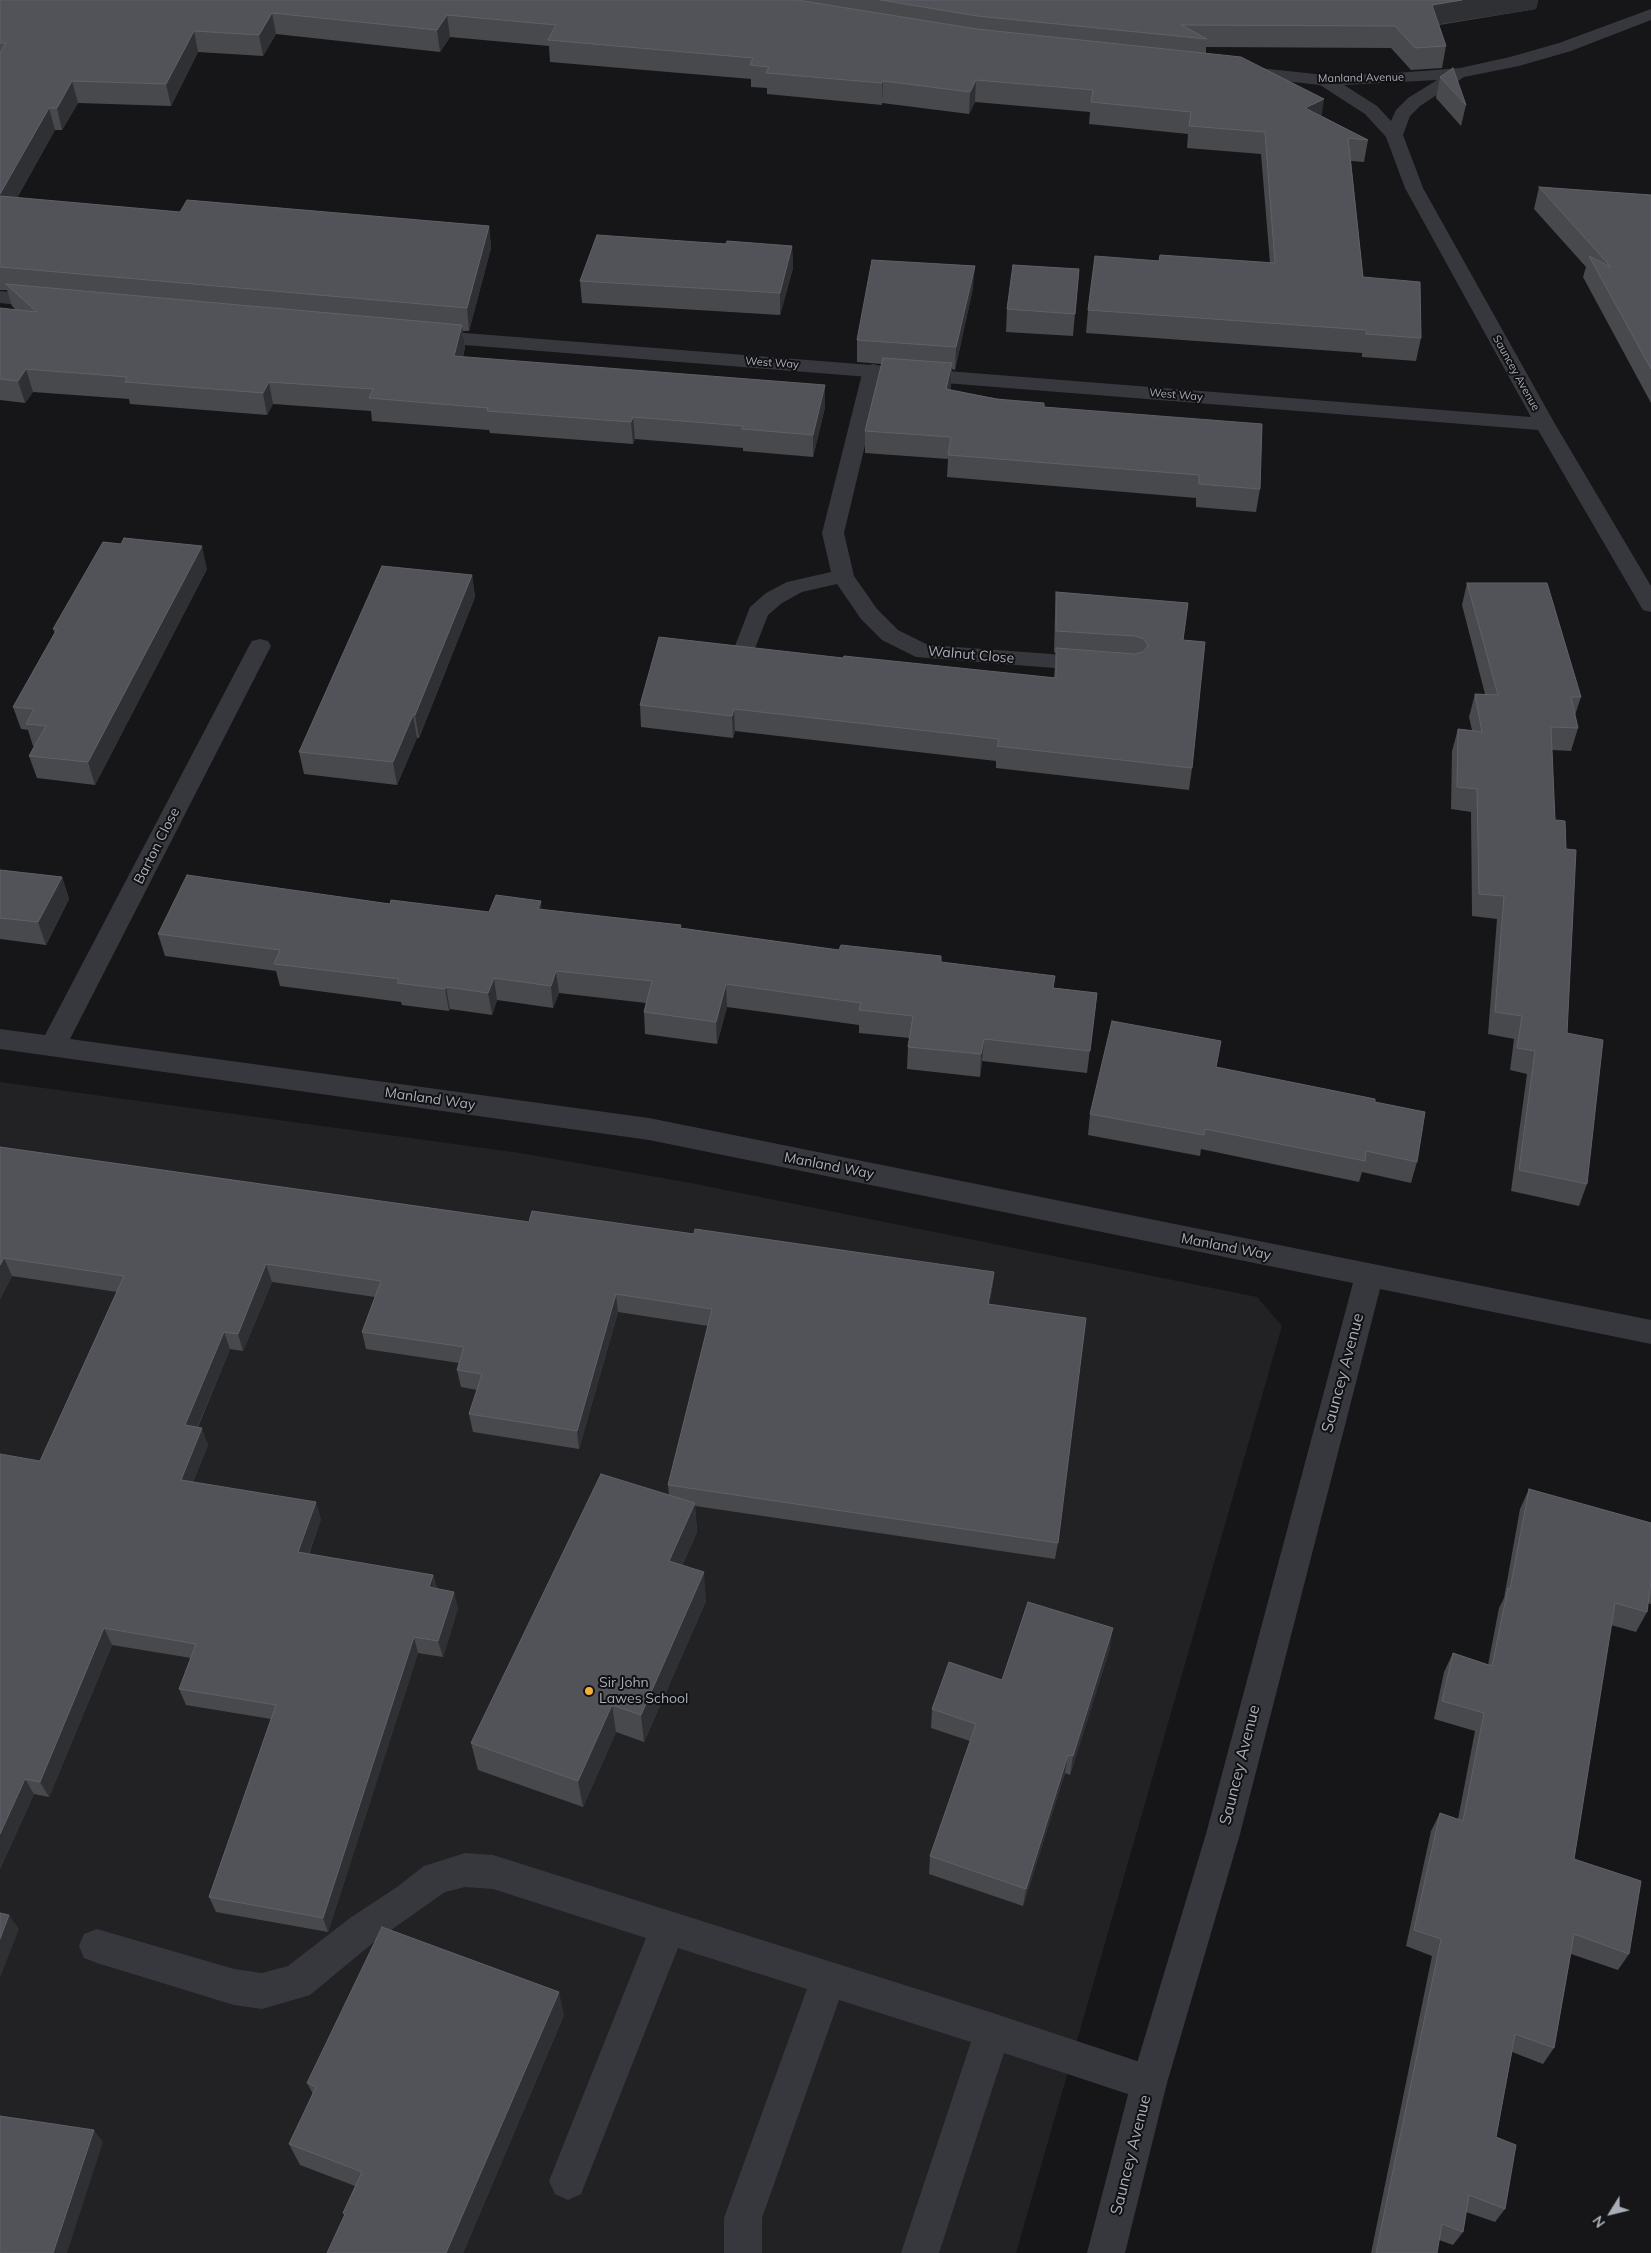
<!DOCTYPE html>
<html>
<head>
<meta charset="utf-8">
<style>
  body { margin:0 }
  #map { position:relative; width:1651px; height:2253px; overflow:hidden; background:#161618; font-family:Mulish,sans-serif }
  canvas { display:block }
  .north { position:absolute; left:1586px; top:2188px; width:50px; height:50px; -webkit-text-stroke:4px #111113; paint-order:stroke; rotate:234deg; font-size:14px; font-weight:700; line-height:20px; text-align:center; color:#a8adb8 }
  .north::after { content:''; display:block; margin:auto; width:18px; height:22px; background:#a8adb8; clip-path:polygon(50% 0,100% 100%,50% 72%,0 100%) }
</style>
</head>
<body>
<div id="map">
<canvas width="1651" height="2253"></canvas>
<div class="north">N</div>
</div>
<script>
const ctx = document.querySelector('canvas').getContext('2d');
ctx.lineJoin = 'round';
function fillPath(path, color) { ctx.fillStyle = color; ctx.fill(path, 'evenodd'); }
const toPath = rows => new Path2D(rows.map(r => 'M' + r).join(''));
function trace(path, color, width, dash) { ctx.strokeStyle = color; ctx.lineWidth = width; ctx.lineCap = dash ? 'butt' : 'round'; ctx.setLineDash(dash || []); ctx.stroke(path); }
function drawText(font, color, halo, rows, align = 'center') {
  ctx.font = font + ' Mulish,sans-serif'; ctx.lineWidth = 4; ctx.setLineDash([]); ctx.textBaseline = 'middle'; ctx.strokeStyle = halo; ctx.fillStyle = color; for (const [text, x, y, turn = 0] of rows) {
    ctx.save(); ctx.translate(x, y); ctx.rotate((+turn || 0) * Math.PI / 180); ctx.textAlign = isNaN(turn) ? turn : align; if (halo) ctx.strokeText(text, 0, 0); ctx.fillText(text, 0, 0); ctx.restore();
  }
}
fillPath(toPath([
  [0,1082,520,1153,691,1183,1257,1297,1282,1326,1016,2253,0,2253]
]), '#222225');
fillPath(toPath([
  [873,364,880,366,883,370,844,533,854,576,877,609,898,630,928,645,1092,657,1100,659,1104,664,1100,669,1092,671,916,657,882,640,861,619,837,584,802,592,782,603,768,615,752,656,744,658,736,656,733,651,750,607,766,593,787,582,831,572,822,533,863,370,866,366,873,364],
  [465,1853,493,1855,993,2013,1149,2065,1162,2070,1167,2083,1162,2096,1149,2101,1004,2053,939,2253,901,2253,971,2042,839,2000,762,2218,762,2253,724,2253,724,2218,807,1989,678,1948,581,2194,568,2200,555,2194,549,2181,646,1938,493,1889,465,1887,445,1892,374,1942,310,1995,262,2009,234,2005,97,1963,84,1958,79,1946,84,1934,97,1929,234,1969,262,1973,288,1966,350,1918,397,1887,424,1866,465,1853]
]), '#37383d');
fillPath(toPath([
  [1651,9,1651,20,1571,51,1519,66,1464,77,1420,106,1410,116,1403,135,1423,188,1555,424,1651,586,1651,612,1643,610,1640,605,1538,430,427,342,420,340,417,336,420,332,427,330,1531,417,1405,188,1386,137,1365,114,1320,85,1240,76,1234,75,1231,71,1234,67,1240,66,1325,75,1383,74,1460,68,1510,57,1559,43,1651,9],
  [1437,80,1408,98,1396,110,1391,121,1377,106,1344,85,1437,80],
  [0,291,46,296,53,298,56,302,53,306,46,308,0,303,0,291],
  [260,639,268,641,271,646,70,1039,649,1118,1651,1320,1651,1344,1380,1289,1240,1834,1167,2083,1125,2253,1087,2253,1131,2083,1206,1834,1353,1283,649,1140,0,1049,0,1029,45,1035,249,646,252,641,260,639]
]), '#37383d');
fillPath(toPath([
  [0,0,1538,0,1536,9,1439,25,1446,46,1442,68,1411,70,1391,48,1206,47,1206,53,1322,116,1368,140,1364,162,1351,161,1363,277,1421,338,1416,361,1362,357,1362,353,1086,333,1088,310,1159,261,1270,263,1261,154,1187,148,1188,134,1089,124,1090,112,975,102,969,114,882,103,882,105,767,94,767,88,751,87,751,79,550,62,549,46,450,37,440,52,276,34,263,56,198,52,171,106,78,103,62,130,55,130,17,198,180,212,489,226,491,248,469,331,463,331,465,347,463,357,825,407,813,457,743,451,743,448,635,439,633,444,490,433,489,430,372,421,371,411,273,404,267,415,130,404,129,399,33,392,25,403,0,400,0,308,16,310,12,306,7,290,0,290],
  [1440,77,1466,105,1461,126,1436,98],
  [1539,187,1651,195,1651,403,1583,277,1586,267,1534,209],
  [726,244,792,246,793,268,780,315,582,303,580,281],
  [1079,269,1073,336,1006,332,1007,309],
  [973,288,955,370,952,369,951,385,950,390,1044,407,1260,489,1256,512,1196,507,1196,498,947,477,948,459,865,453,865,431,882,364,857,362,857,340],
  [207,569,95,785,37,778,29,756,34,746,33,746,28,730,21,729,13,707,55,633,53,629],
  [472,575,475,597,419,738,417,738,397,785,304,774,299,752],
  [1467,583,1581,697,1575,715,1578,728,1571,751,1552,750,1555,820,1567,1033,1587,1184,1579,1206,1511,1191,1527,1074,1510,1070,1514,1039,1488,1034,1497,919,1472,916,1471,812,1451,809,1452,751,1458,729,1472,730,1469,717,1475,694,1485,694,1462,605],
  [1056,592,1183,640,1192,768,1189,790,996,768,996,761,735,731,733,738,641,727,640,705,843,658,1054,678,1056,653,1054,652,1055,614],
  [0,870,62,877,69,899,46,945,0,939],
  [390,904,489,912,542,910,681,928,839,950,941,962,1054,988,1097,993,1087,1073,982,1061,980,1077,907,1069,908,1047,910,1038,859,1033,859,1025,727,1007,717,1044,645,1034,644,1012,646,1003,559,993,553,1008,497,1000,492,1015,450,1009,449,1011,402,1005,401,1002,280,986,276,971,165,956,158,934],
  [1216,1067,1375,1102,1417,1162,1411,1183,1362,1172,1359,1182,1201,1149,1200,1156,1088,1135,1090,1114],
  [0,1147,529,1222,694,1234,994,1272,992,1290,989,1304,1058,1543,1055,1559,695,1506,697,1532,682,1566,706,1601,644,1742,616,1732,583,1807,478,1770,471,1743,669,1495,668,1485,708,1326,618,1312,579,1449,473,1432,469,1414,477,1390,461,1387,457,1370,459,1363,366,1349,362,1332,375,1297,272,1282,243,1351,230,1349,198,1427,208,1445,193,1482,321,1519,309,1554,433,1575,437,1589,458,1608,443,1657,418,1653,328,1932,216,1912,209,1897,271,1719,186,1705,179,1689,191,1658,112,1645,49,1797,34,1794,0,1869,40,1461,117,1292,12,1276,0,1299],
  [1529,1489,1651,1523,1651,1604,1648,1603,1647,1612,1636,1632,1611,1625,1574,1859,1629,1954,1618,1970,1571,1954,1554,2048,1543,2064,1512,2052,1496,2137,1505,2209,1495,2222,1466,2212,1463,2232,1453,2245,1439,2240,1437,2253,1371,2253,1432,1956,1406,1946,1431,1831,1440,1813,1458,1819,1475,1731,1434,1719,1444,1672,1453,1653,1488,1665,1499,1608,1504,1598,1520,1509],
  [1110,1648,1070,1775,1065,1773,1023,1906,929,1874,930,1856,970,1741,931,1728,932,1709,1002,1680],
  [564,2015,463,2253,327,2253,345,2215,343,2213,355,2186,300,2165,289,2144,313,2094,307,2083]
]), '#47494d');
fillPath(toPath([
  [1462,0,1538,0,1536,9,1428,26,1432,5],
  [272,13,276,34,263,56,259,35],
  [447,15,450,37,440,52,437,30],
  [194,31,198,52,171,106,166,84],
  [976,80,975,102,969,114,970,92],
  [72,81,78,103,62,130,57,108],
  [883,81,882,103,882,105,882,83],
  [1324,99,1321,121,1305,108],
  [49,108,55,130,5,219,0,201,0,194],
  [489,226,491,248,469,331,467,308],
  [792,246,793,268,780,315,780,293],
  [975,266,973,288,955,370,956,347],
  [462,325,465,347,457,378,454,356],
  [952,363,951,385,945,412,946,389],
  [26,369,33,392,25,403,18,381],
  [269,382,273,404,267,415,263,393],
  [825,385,825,407,813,457,813,435],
  [633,417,635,439,633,444,631,422],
  [202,546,207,569,95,785,88,762],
  [472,575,475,597,419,738,415,715],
  [734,709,735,731,733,738,732,716],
  [413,715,417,738,397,785,393,762],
  [62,877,69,899,46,945,38,922],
  [541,901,543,924,538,909],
  [556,971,559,993,553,1008,551,986],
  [494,978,497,1000,492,1015,488,993],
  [726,984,727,1007,717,1044,716,1022],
  [446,987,450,1009,449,1011,445,989],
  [984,1039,982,1061,980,1077,981,1054],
  [4,1258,12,1276,0,1299,0,1265],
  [266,1264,272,1282,243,1351,238,1334],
  [994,1272,992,1290,986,1322,988,1304],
  [616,1294,618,1312,579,1449,577,1431],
  [224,1332,230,1349,191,1442,185,1425],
  [202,1428,208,1445,187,1497,181,1480],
  [316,1502,321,1519,303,1569,298,1552],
  [695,1503,697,1532,672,1590,669,1561],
  [704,1572,706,1601,644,1742,641,1715],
  [433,1575,437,1591,429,1587],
  [454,1592,458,1608,443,1657,438,1641],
  [104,1628,112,1645,49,1797,40,1782],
  [1113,1628,1110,1648,1070,1775,1073,1756],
  [414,1637,418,1653,328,1932,323,1918],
  [612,1705,616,1732,583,1807,578,1781],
  [1068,1755,1065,1773,1023,1906,1026,1889],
  [25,1779,34,1794,0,1869,0,1834],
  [9,1915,19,1929,0,1978,0,1939],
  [559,1992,564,2015,463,2253,446,2253],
  [94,2130,103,2142,67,2253,53,2253]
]), '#2f3033');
const building = toPath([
  [0,0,797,0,977,29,1241,57,1324,99,1305,108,1368,140,1348,138,1363,277,1420,282,1421,338,1366,334,1366,330,1088,310,1095,256,1159,261,1160,255,1275,263,1265,132,1189,126,1191,112,1091,102,1093,90,976,80,970,92,883,81,882,83,766,73,769,67,750,65,753,58,548,40,556,25,447,15,437,30,272,13,259,35,194,31,166,84,72,81,57,108,49,108,0,194,0,53,6,43,0,43,0,0],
  [881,0,1462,0,1432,5,1446,46,1415,48,1395,26,1181,25,1207,39,977,16,881,0],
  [1453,68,1466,105,1440,77,1453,68],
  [1539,187,1651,195,1651,369,1589,256,1611,267,1539,187],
  [0,196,180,212,187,200,489,226,467,308,0,267,0,196],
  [597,235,726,244,727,241,792,246,780,293,580,281,597,235],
  [872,260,975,266,956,347,857,340,872,260],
  [1013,265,1079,269,1075,314,1007,309,1013,265],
  [6,284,462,325,454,356,825,385,813,435,742,429,743,426,633,417,631,422,487,411,488,408,369,398,373,389,269,382,263,393,125,382,127,377,26,369,18,381,0,379,0,308,37,312,6,284],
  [883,358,952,363,946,389,996,399,1044,403,1044,407,1262,424,1260,489,1199,484,1199,475,948,455,951,437,865,431,883,358],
  [124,538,202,546,88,762,29,756,46,726,26,724,34,709,13,707,57,629,53,629,103,542,121,544,124,538],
  [382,566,472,575,415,715,413,715,393,762,299,752,382,566],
  [1467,583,1547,583,1581,697,1571,697,1578,728,1551,727,1555,820,1565,821,1566,849,1576,850,1567,1033,1603,1040,1587,1184,1519,1170,1535,1051,1517,1048,1522,1016,1495,1012,1504,896,1479,894,1477,789,1457,787,1458,729,1482,732,1475,694,1498,695,1467,583],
  [1056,592,1188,603,1183,640,1205,642,1192,768,997,746,999,739,734,709,732,716,640,705,659,637,843,658,844,656,1056,678,1056,648,1135,654,1143,652,1148,646,1144,639,1135,636,1056,631,1056,592],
  [0,870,62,877,38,922,0,918,0,870],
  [187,875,390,904,391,900,489,912,496,895,541,901,538,909,681,925,680,928,839,950,841,945,941,956,941,962,1055,976,1053,988,1097,993,1090,1051,984,1039,981,1054,908,1047,913,1016,859,1010,861,1003,726,984,716,1022,644,1012,652,981,556,971,551,986,494,978,488,993,446,987,445,989,397,983,399,979,274,964,280,950,158,934,187,875],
  [1112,1021,1221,1041,1216,1067,1375,1099,1375,1102,1425,1112,1417,1162,1366,1151,1365,1161,1205,1129,1204,1135,1090,1114,1112,1021],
  [0,1147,529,1222,532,1211,694,1234,695,1229,994,1272,988,1304,1086,1318,1058,1543,668,1485,712,1309,616,1294,577,1431,469,1414,482,1374,457,1370,464,1347,362,1332,381,1281,266,1264,238,1334,224,1332,185,1425,202,1428,181,1480,316,1502,298,1552,433,1575,429,1587,454,1592,438,1641,414,1637,323,1918,209,1897,276,1705,179,1689,196,1644,104,1628,40,1782,25,1779,0,1834,0,1454,40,1461,124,1276,4,1258,0,1265,0,1147],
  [601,1474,695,1503,669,1561,704,1572,641,1715,612,1705,578,1781,471,1743,601,1474],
  [1529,1489,1651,1523,1651,1582,1647,1612,1615,1603,1574,1859,1641,1881,1629,1954,1574,1934,1554,2048,1515,2034,1496,2137,1516,2145,1505,2209,1469,2195,1463,2232,1442,2224,1437,2253,1376,2253,1441,1939,1414,1930,1440,1813,1463,1821,1484,1713,1442,1701,1453,1653,1492,1666,1508,1588,1510,1589,1529,1489],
  [1028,1602,1113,1628,1073,1756,1068,1755,1026,1889,930,1856,976,1724,932,1709,949,1662,1002,1680,1028,1602],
  [0,1913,9,1915,0,1939,0,1913],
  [382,1927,559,1992,446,2253,327,2253,345,2214,343,2213,362,2172,289,2144,316,2087,307,2083,382,1927],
  [0,2116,94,2130,53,2253,0,2253,0,2116]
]);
fillPath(building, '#525359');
trace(building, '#5f6168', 1);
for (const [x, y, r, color] of [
  [589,1691,5,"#f2b134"]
]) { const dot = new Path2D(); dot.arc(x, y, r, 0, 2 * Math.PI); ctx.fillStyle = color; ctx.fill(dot); trace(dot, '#111113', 2); }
drawText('11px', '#a8adb8', '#111113', [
  ["Manland Avenue",1361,78,-1],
  ["West Way",772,363,4],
  ["Sauncey Avenue",1516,373,61],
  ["West Way",1176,395,5]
]);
drawText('14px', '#a8adb8', '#111113', [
  ["Walnut Close",971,655,5],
  ["Barton Close",157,846,-63],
  ["Manland Way",430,1099,8],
  ["Manland Way",829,1166,11],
  ["Manland Way",1226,1247,11]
]);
drawText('14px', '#a8adb8', '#111113', [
  ["Sir John",599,1683],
  ["Lawes School",599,1699]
], 'left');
drawText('16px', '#a8adb8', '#111113', [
  ["Sauncey Avenue",1343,1373,-75],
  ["Sauncey Avenue",1240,1765,-76],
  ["Sauncey Avenue",1131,2155,-76]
]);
</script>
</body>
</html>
